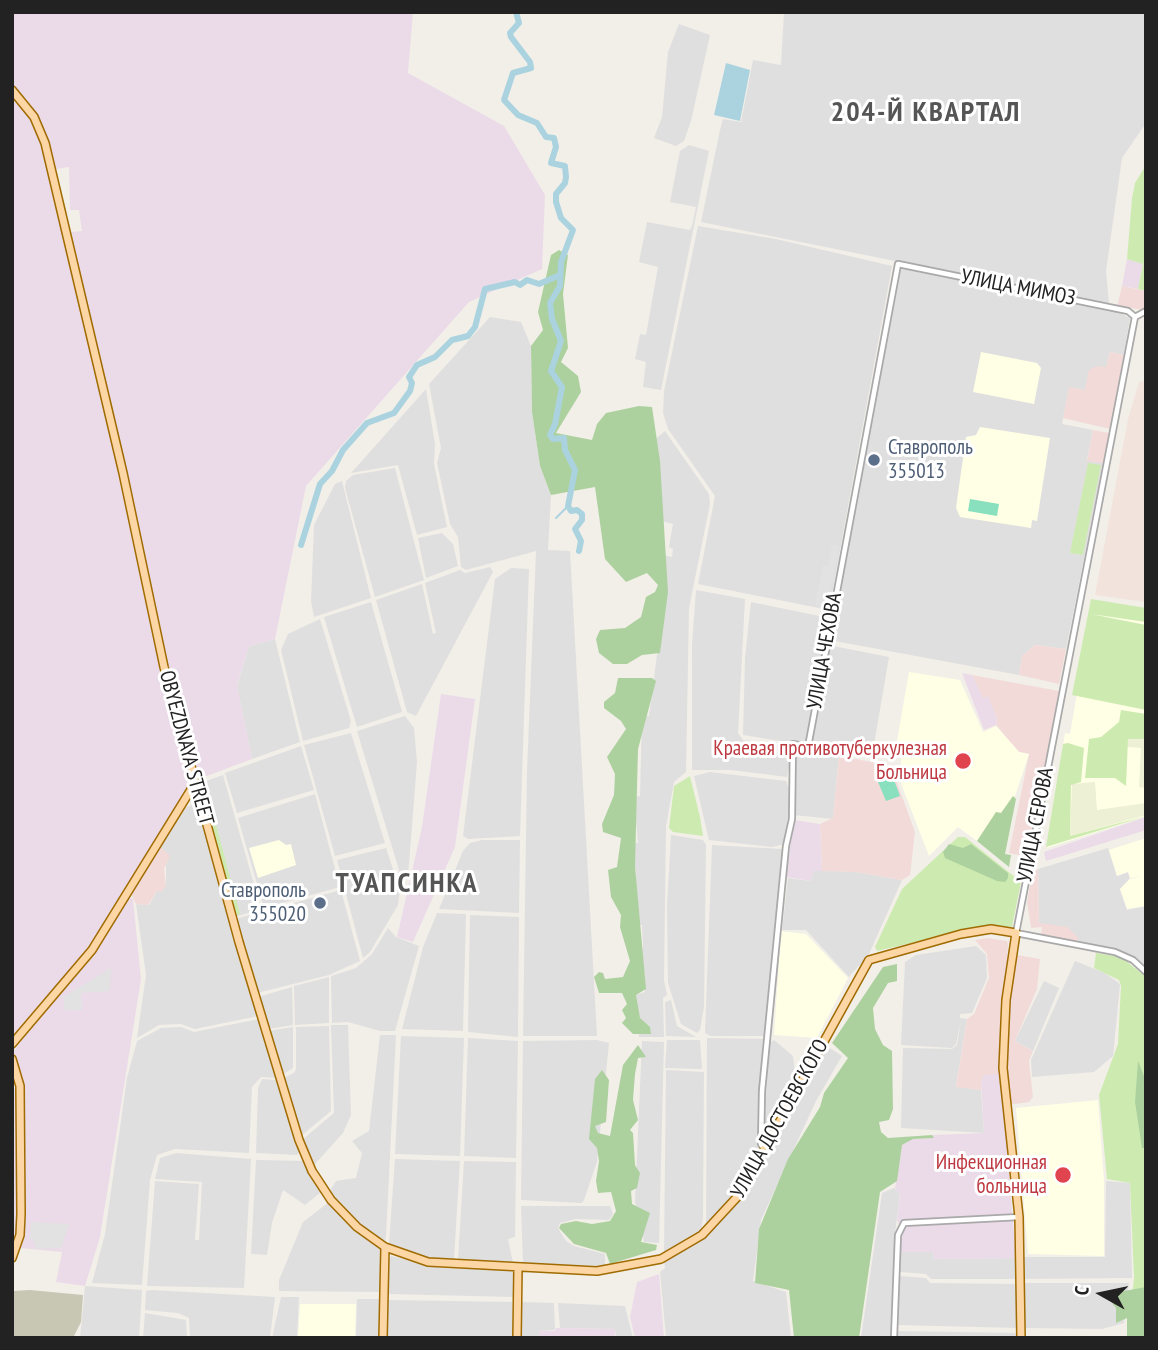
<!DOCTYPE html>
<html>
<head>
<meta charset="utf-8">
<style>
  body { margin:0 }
  #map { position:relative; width:1158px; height:1350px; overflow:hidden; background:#f2efe9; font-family:"PT Sans Narrow",sans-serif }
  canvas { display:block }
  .frame { position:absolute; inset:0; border:14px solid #222; pointer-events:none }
  .north { position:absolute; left:1067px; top:1259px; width:70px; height:70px; -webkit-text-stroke:5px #fff; paint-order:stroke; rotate:279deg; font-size:19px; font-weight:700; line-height:28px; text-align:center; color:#222 }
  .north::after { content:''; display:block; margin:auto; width:24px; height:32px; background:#222; clip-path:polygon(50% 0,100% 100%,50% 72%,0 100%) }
</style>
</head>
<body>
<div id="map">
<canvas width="1158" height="1350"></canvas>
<div class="frame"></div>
<div class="north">С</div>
</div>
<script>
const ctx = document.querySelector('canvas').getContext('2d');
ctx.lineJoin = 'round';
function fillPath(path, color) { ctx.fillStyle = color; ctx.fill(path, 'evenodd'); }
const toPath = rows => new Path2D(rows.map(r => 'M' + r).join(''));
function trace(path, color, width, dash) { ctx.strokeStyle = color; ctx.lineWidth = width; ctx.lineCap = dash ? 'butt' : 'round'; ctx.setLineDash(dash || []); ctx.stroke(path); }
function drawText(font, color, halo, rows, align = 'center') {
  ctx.font = font + ' "PT Sans Narrow",sans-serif'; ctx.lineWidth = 6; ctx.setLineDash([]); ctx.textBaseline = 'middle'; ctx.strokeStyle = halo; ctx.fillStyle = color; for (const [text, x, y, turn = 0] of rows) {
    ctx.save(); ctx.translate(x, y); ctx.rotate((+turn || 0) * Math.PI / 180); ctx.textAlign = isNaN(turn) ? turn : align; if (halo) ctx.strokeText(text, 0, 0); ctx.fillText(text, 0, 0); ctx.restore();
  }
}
fillPath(toPath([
  [784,12,1146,12,1146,123,1122,158,1106,271,1109,304,701,222,720,130,723,119,741,122,753,60,781,65],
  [679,24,710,35,691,121,684,141,676,146,654,138,662,117,668,52],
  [689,145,709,151,661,390,643,387,646,362,635,359,640,334,646,335,658,267,639,262,647,222,690,230,692,226,696,207,670,202,680,151],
  [698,226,776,239,892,266,829,610,698,584,715,496,668,429,663,413,664,391],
  [899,268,1115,311,1130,318,1124,355,1110,352,1106,368,1085,390,1069,388,1062,424,1093,430,1087,460,1103,463,1066,649,1035,645,1022,656,1019,675,829,640],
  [490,317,521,322,531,346,532,412,540,466,551,495,548,550,570,551,597,1036,523,1036,527,771,536,551,466,570,461,567,458,537,450,524,437,463,441,448,429,384],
  [426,389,435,444,434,464,447,527,417,535,398,465,351,473],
  [665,431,709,494,710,504,689,608,686,772,674,782,666,826,664,980,667,995,663,998,664,1037,639,1037,635,995,645,992,645,974,631,948,643,948,642,925,635,924,636,871,626,842,638,843,634,797,640,796,642,716,649,716,666,586,658,554,672,557,673,549,669,547,673,524,659,520,654,440],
  [395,468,424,580,375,597,345,488,346,481,353,475],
  [342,481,371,598,314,617,311,601,314,525,335,484],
  [442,533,453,544,458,566,426,578,418,538],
  [490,567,493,572,416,716,407,712,376,600,422,584,433,634,436,633,425,583,460,570,465,573],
  [511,568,529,569,520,836,468,839,463,836,495,579],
  [696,590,745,599,738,733,743,740,789,746,790,762,787,777,731,770,692,770,692,645],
  [371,602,402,712,357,727,324,617],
  [751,602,829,618,805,745,743,735,745,658],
  [320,619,351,721,349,728,303,741,281,650,288,634],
  [275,639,300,742,252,759,237,686,249,646],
  [828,645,889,657,872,756,810,745],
  [405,716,414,728,417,762,408,876,402,880,357,731],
  [351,733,385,843,335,856,304,745],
  [301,746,314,790,237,813,225,773],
  [802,748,839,756,833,819,793,815,795,752],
  [710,772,786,781,790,791,789,811,784,844,772,847,709,840,694,776],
  [223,775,261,909,235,917,198,784],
  [315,794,340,887,264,908,238,818],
  [191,805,198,809,258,1016,195,1029,181,1024,159,1025,137,1038,146,975,136,904,149,905,157,891,166,886,166,861,159,845,184,808],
  [671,835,703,840,706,845,704,1007,700,1030,697,1033,681,1024,668,983,667,905],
  [482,840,520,840,519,913,439,909,463,851,470,843],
  [712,845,782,849,765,1036,710,1036,705,1033],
  [386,848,400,890,398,905,370,952,363,958,337,860],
  [1108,848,1117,876,1128,872,1130,878,1120,889,1127,910,1146,906,1146,969,1124,953,1078,943,1046,924,1039,924,1038,869],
  [813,870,856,872,902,880,869,954,849,977,806,930,782,930,788,878,811,881],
  [341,890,360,961,329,975,257,993,235,919],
  [437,913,466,914,463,1031,402,1029,423,947],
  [470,915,519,917,518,1037,468,1032],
  [388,928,396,937,419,946,395,1031,380,1031,348,1022,332,1023,331,976,356,968,372,954],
  [976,946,986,955,987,978,972,1013,960,1014,960,1018,967,1019,956,1086,981,1090,984,1133,901,1128,903,1048,952,1049,957,1045,961,1020,956,1044,952,1048,901,1045,905,962,916,955],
  [1075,961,1105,973,1120,984,1113,1056,1094,1072,1032,1077,1031,1060],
  [329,977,329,1023,295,1025,294,986],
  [1044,981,1059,988,1033,1051,1015,1041],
  [292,987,293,1025,268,1029,258,997],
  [671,1000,677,1026,696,1037,666,1036,665,1002],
  [259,1019,276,1078,261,1077,252,1087,249,1153,175,1149,157,1155,150,1180,142,1285,92,1283,105,1234,127,1078,137,1041,161,1028,181,1027,194,1032],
  [331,1025,348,1025,351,1115,343,1133,314,1165,302,1140,334,1113],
  [329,1026,331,1111,301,1136,283,1078,294,1073,296,1069,296,1027],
  [293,1027,293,1068,282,1075,268,1031],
  [380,1035,396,1035,386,1236,385,1241,381,1241,359,1225,332,1197,331,1189,336,1181,356,1178,362,1153,352,1141,369,1131],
  [401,1036,464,1038,460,1156,395,1154],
  [468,1038,518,1041,516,1158,464,1156],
  [707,1038,765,1039,762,1147,728,1204,706,1228],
  [597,1040,609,1043,597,1162,584,1200,582,1203,521,1200,523,1041],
  [667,1040,700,1040,702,1069,665,1068],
  [774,1040,793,1056,796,1082,764,1143,768,1044],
  [642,1041,664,1042,659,1243,644,1242,635,1201],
  [825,1045,842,1056,816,1101,761,1220,753,1281,786,1292,791,1338,666,1338,660,1272,665,1268,664,1261,697,1243,734,1207],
  [666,1070,704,1072,703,1217,701,1233,664,1254],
  [262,1079,276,1080,300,1151,297,1155,256,1153,258,1088],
  [176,1153,251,1159,244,1288,147,1286,155,1181,199,1184,195,1240,199,1240,202,1182,155,1179,160,1158],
  [395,1159,460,1161,454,1259,451,1261,429,1259,389,1244],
  [256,1160,304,1161,321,1192,305,1205,283,1190,272,1223,267,1255,251,1254],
  [464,1161,516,1162,515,1237,508,1239,513,1263,458,1260],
  [1106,1181,1130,1183,1132,1278,1024,1279,1024,1257,1105,1257],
  [894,1188,900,1193,895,1234,892,1338,861,1338,882,1193],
  [329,1202,343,1218,382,1251,381,1292,279,1291,279,1280,303,1222],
  [521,1206,610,1206,613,1214,609,1220,576,1219,560,1223,558,1228,566,1241,574,1246,605,1254,605,1266,523,1264],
  [901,1252,933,1252,934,1259,1016,1258,1016,1279,931,1279,926,1274,900,1272],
  [391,1256,441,1268,509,1270,513,1273,514,1297,388,1294,388,1259],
  [900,1276,926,1278,930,1283,1017,1284,1017,1328,898,1325],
  [1025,1283,1129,1283,1124,1323,1102,1329,1024,1328],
  [85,1286,142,1290,139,1338,80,1338],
  [152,1290,275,1297,270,1338,190,1338,189,1318,178,1313,145,1310,146,1291],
  [281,1297,299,1297,297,1338,272,1338],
  [357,1299,380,1299,380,1338,356,1338],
  [387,1300,512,1302,514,1338,387,1338],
  [520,1302,554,1303,555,1330,539,1331,539,1338,520,1338],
  [558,1303,625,1306,633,1338,616,1338,615,1329,560,1328],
  [145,1313,186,1320,187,1338,143,1338],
  [897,1331,1017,1333,1017,1338,897,1338]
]), '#e0dfdf');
fillPath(toPath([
  [1122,286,1146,291,1144,310,1117,306],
  [1110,352,1124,355,1110,429,1063,418,1069,387,1085,390,1089,370,1096,366,1106,367],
  [1093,430,1109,433,1103,463,1087,461],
  [1035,645,1066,649,1059,684,1019,675,1022,656],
  [972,675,1059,691,1028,857,1009,853,1029,754,1019,752,996,725,997,719,988,697,983,699],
  [839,756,888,765,896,780,915,832,910,875,902,880,856,872,822,871,820,824,833,818],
  [159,845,170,856,164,869,166,886,161,892,157,891,148,905,136,904,130,892],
  [1038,869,1039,923,1068,927,1078,938,1078,943,1041,936,1042,927,1031,928,1027,902,1032,874],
  [987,938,1007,941,1008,944,1001,1074,981,1082,981,1090,956,1087,967,1019,974,1014,989,978,987,954,975,940],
  [1017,955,1040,959,1037,989,1015,1041,1033,1051,1029,1061,1033,1097,1029,1102,1008,1105,1006,1064,1010,989]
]), '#f2dad9');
fillPath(toPath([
  [12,12,413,12,408,73,504,126,545,195,542,269,469,302,306,486,275,639,249,646,237,685,252,759,196,780,150,598,134,509,71,232,82,231,79,210,70,210,69,167,56,169,39,120,29,103,12,85],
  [12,94,30,117,42,143,122,474,145,599,191,782,93,943,21,1031,12,1035],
  [1127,259,1143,264,1138,289,1122,286],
  [962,673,972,675,983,698,988,696,997,719,996,725,984,730],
  [441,694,475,699,455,847,413,942,397,937,422,827],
  [1146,817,1146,830,1046,861,1044,852],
  [794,820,820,824,822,871,813,871,811,881,786,877],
  [128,897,133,899,141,979,100,1237,85,1286,56,1282,62,1252,20,1248,23,1232,23,1086,14,1051],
  [1001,1074,1016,1258,934,1259,933,1252,901,1252,901,1229,897,1220,900,1194,895,1188,902,1145,913,1139,933,1138,932,1135,984,1133,981,1082,984,1075],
  [12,1084,17,1093,19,1222,12,1248],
  [659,1274,664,1338,635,1338,630,1317,637,1282],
  [556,1328,615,1329,615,1338,539,1338,539,1331,555,1331]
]), '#ebdbe8');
fillPath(toPath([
  [981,352,1037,363,1041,368,1034,404,973,392],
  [980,427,1050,438,1037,521,1032,520,1031,528,960,517,956,508,966,437,976,435],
  [1093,601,1146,611,1146,816,1047,848,1065,733,1070,734],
  [909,672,960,680,983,732,996,726,1019,752,1029,754,1015,796,977,841,958,827,929,856,900,781,902,742,897,741],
  [1146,838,1146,906,1127,909,1120,889,1130,879,1141,876,1130,878,1128,872,1117,876,1109,850],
  [279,840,286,845,291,844,296,865,258,878,249,848],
  [781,931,806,934,848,978,817,1038,774,1035],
  [1098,1100,1104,1181,1104,1256,1028,1254,1016,1108],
  [300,1304,356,1304,355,1338,298,1338]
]), '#ffffe5');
fillPath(toPath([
  [1146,380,1146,602,1095,595,1128,419,1139,382]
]), '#f3e3dd');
fillPath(toPath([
  [30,1290,83,1295,81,1322,73,1338,12,1337,13,1291]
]), '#c7c7b4');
fillPath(toPath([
  [1128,738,1146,739,1146,788,1139,787,1141,748,1127,747],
  [1095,782,1097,810,1146,803,1146,815,1070,836,1072,784]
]), '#eef0d5');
fillPath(toPath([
  [1146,165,1146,291,1138,289,1143,264,1127,259,1132,198,1135,183],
  [1088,463,1101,465,1083,555,1070,553],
  [1091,599,1146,608,1146,622,1091,614,1146,625,1146,710,1072,695],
  [1121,710,1146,714,1146,739,1128,739,1126,786,1115,778,1085,778,1089,739,1101,737,1119,722],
  [1068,743,1084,748,1081,782,1071,785,1070,836,1146,816,1046,847,1063,744],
  [690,776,700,817,703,836,673,832,669,828,674,786],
  [205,784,240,914,238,915,234,912,208,816,201,789],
  [958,837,965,837,1021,882,1012,927,988,925,877,951,875,947,902,889],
  [1096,953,1121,957,1146,977,1146,1338,1128,1338,1134,1278,1130,1183,1107,1179,1099,1095,1118,1044,1121,986,1119,980,1094,968]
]), '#cdebb0');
fillPath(toPath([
  [559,250,568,255,563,294,568,348,561,362,578,376,581,392,556,433,592,440,597,424,606,413,639,406,652,407,660,461,668,592,660,653,642,655,627,664,613,664,599,653,596,639,600,630,625,628,641,617,646,597,655,592,658,585,647,573,626,582,605,559,595,487,551,495,540,466,532,412,531,346,543,330,538,312,551,255],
  [618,678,652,678,656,681,638,749,635,866,646,989,636,995,640,1018,650,1027,651,1034,633,1034,622,1023,626,1018,622,1010,627,1004,622,993,599,993,594,977,599,972,603,973,605,979,623,977,630,961,620,927,621,915,611,897,608,870,617,867,621,838,603,832,602,824,614,795,615,774,607,757,626,729,621,721,604,708,604,702,615,693],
  [1013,796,1016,799,1005,854,1011,855,1009,867,977,841,996,812,1001,813],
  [949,844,963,848,971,844,1008,873,1008,878,1005,882,997,881,945,858,943,852],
  [897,964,897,981,888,983,873,1008,875,1029,883,1045,892,1051,893,1109,889,1120,879,1122,881,1132,888,1138,932,1135,934,1138,913,1139,902,1145,897,1181,880,1192,859,1338,794,1338,789,1290,755,1283,759,1229,788,1159,820,1107,824,1093,848,1058,832,1043,883,967],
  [638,1045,646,1057,638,1058,635,1074,633,1100,638,1120,630,1130,633,1133,635,1165,640,1173,637,1188,631,1191,632,1204,650,1213,641,1242,657,1245,656,1250,610,1264,606,1253,574,1244,559,1228,561,1224,576,1221,592,1224,610,1221,616,1211,611,1192,598,1193,596,1181,599,1161,597,1148,589,1139,595,1079,602,1070,609,1080,606,1122,595,1126,598,1133,610,1136,623,1065],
  [1138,1061,1146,1081,1146,1148,1142,1148,1135,1102],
  [1146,1287,1146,1338,1127,1338,1127,1318,1116,1323,1116,1308,1109,1299,1113,1293]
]), '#add19e');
fillPath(toPath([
  [970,499,999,504,997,516,968,511],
  [891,772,900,796,886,801,876,777]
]), '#88e0be');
fillPath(toPath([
  [832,545,839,546,828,608,815,605,823,565,828,566],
  [111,968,110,991,81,993,82,1010,65,1010,63,997],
  [31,1222,69,1224,61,1248,36,1249,34,1241,30,1241]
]), '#e2e2e2');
fillPath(toPath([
  [726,63,750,70,740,121,714,115]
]), '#aad3df');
trace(toPath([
  [556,518,568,506]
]), '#aad3df', 2);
trace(toPath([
  [516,12,519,23,510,33,511,37,530,62,531,68,513,73,504,100,518,115,537,123,546,137,554,138,556,147,551,163,565,166,566,177,565,183,556,194,556,202,561,218,573,230,561,262,560,286,550,303,552,319,561,341,551,371,562,387,555,424,550,435,553,439,564,438,565,450,575,470,568,506,571,511,577,510,582,514,582,520,575,529,581,541,579,551],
  [301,545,320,484,332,471,343,450,367,423,394,413,410,391,412,383,409,377,417,365,435,357,452,340,468,336,475,327,485,289,515,282,520,285,527,280,539,284,560,275]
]), '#aad3df', 6);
const minor = toPath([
  [1135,317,1016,933,1115,952,1133,960,1146,972],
  [1135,317,1146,311],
  [764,1149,761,1144,762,1091,786,846,792,819,793,744,808,747,898,264,1128,311,1135,317],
  [894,1338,898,1235,904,1223,1019,1217]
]);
const major = toPath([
  [12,90,34,117,45,143,123,473,164,667,239,942,299,1140,312,1171,331,1200,357,1227,385,1247,428,1262,597,1271,661,1259,702,1235,739,1195,869,960,961,934,991,929,1016,933,1006,1000,1003,1068,1019,1217,1021,1338],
  [12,1044,92,950,195,783],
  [12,1059,20,1086,21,1214,20,1235,12,1258],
  [383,1338,385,1247],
  [517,1338,518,1267]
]);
trace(minor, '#a9a9a9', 8);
trace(major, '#a06b00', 10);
trace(minor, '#fff', 4.5);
trace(major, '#fcd6a4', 7);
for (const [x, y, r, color] of [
  [874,460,7,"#5c6f8a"],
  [963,761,9,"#e0444e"],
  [320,903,7,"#5c6f8a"],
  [1063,1175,9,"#e0444e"]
]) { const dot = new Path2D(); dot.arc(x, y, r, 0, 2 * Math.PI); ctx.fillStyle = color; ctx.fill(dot); trace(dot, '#fff', 2.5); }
drawText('21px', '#222', '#fff', [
  ["УЛИЦА МИМОЗ",1018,288,11],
  ["УЛИЦА ЧЕХОВА",825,651,-80],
  ["OBYEZDNAYA STREET",186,748,75],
  ["УЛИЦА СЕРОВА",1036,825,-79],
  ["УЛИЦА ДОСТОЕВСКОГО",780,1119,-61]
]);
drawText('21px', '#4e5e75', '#fff', [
  ["Ставрополь",888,448],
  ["355013",888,472],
  ["Ставрополь",306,891,"right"],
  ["355020",306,915,"right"]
], 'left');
drawText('21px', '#be3a42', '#fff', [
  ["Краевая противотуберкулезная",947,749],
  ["Больница",947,773],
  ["Инфекционная",1047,1163],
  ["больница",1047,1187]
], 'right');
ctx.letterSpacing = '2px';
drawText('bold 28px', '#555', '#fff', [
  ["204-Й КВАРТАЛ",926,113],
  ["ТУАПСИНКА",407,884]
]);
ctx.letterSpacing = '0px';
</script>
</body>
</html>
